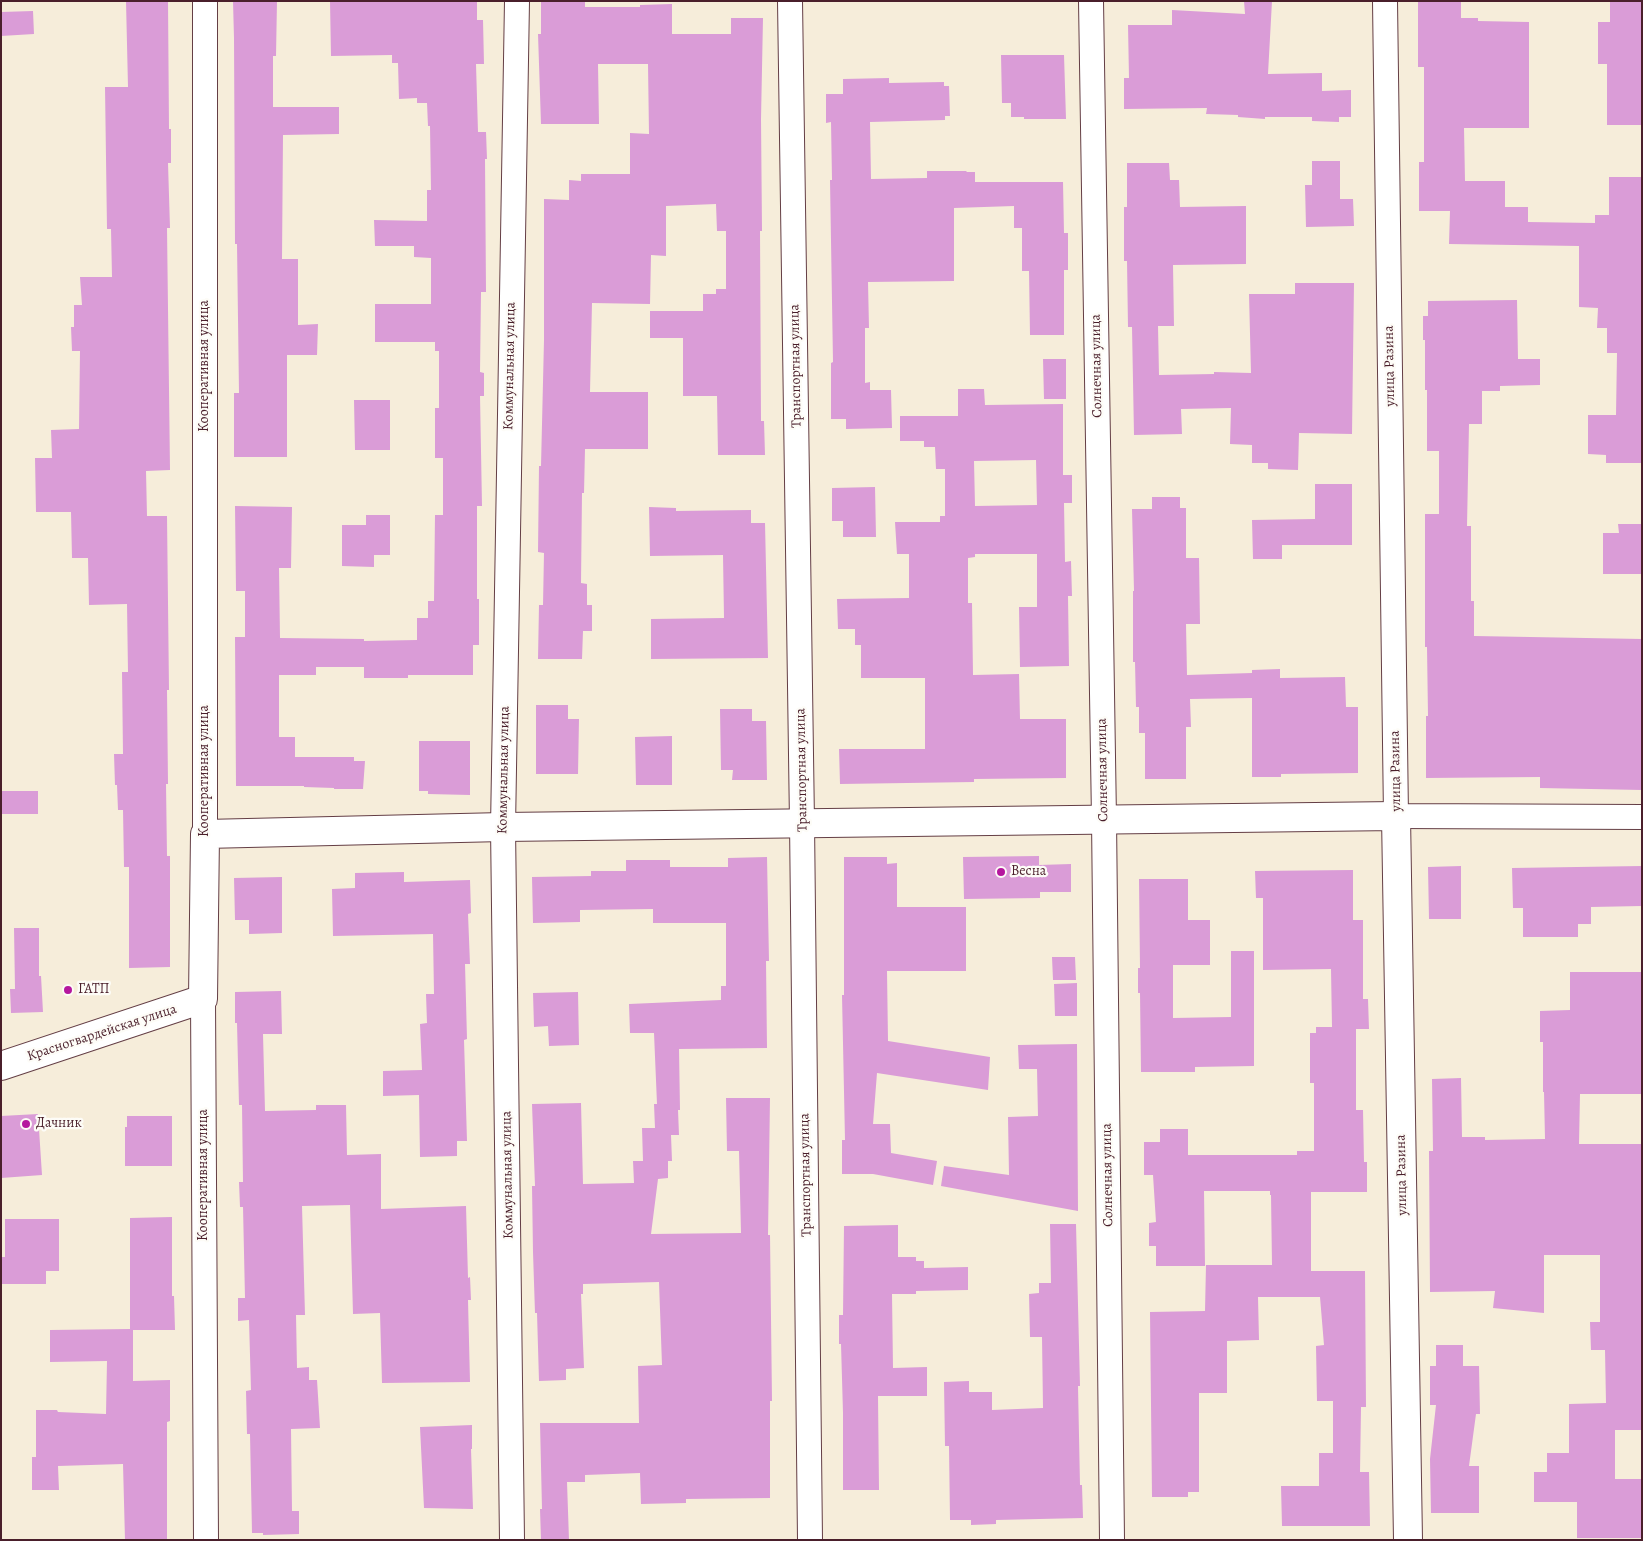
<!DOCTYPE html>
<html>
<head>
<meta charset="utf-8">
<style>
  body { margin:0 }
  #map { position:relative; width:1643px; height:1541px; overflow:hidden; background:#f6edda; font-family:Alegreya,serif }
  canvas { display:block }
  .frame { position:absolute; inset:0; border:2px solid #4a1f2b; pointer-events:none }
</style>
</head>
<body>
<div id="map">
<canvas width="1643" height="1541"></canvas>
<div class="frame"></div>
</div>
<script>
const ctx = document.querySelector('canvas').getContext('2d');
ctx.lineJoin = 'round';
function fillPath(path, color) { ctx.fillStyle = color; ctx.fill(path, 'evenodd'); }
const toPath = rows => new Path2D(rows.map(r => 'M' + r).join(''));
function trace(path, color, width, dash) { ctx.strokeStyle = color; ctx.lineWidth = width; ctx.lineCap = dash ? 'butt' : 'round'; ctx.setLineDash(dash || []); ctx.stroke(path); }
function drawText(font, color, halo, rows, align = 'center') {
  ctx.font = font + ' Alegreya,serif'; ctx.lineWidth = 4.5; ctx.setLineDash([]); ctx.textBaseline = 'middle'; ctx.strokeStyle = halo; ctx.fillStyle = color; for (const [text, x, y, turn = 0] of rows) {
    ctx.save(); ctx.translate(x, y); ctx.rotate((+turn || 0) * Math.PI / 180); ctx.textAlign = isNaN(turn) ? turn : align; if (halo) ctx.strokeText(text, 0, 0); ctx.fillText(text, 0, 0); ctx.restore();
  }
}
fillPath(toPath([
  [126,1,168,1,169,129,171,129,171,163,168,163,170,228,167,228,170,470,146,471,147,516,167,516,169,690,167,690,168,784,166,784,167,856,170,856,170,967,129,968,129,867,124,867,123,810,118,810,117,785,115,785,114,754,123,754,122,672,128,672,127,604,89,605,88,558,72,558,71,512,36,512,35,458,52,458,51,430,79,429,80,351,72,351,71,327,74,327,74,305,82,305,80,277,112,277,111,229,107,229,105,87,128,87],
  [233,1,277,1,276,56,273,56,273,107,339,107,339,134,283,135,282,259,298,259,298,325,318,324,317,355,287,355,287,457,234,457,234,393,239,393,237,244,235,244,234,38],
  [330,1,477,1,477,20,483,20,484,64,476,64,478,132,486,132,487,159,485,159,486,292,481,292,480,372,484,373,484,396,480,396,482,506,477,506,477,599,479,599,479,645,473,645,473,675,408,675,408,678,364,678,364,667,316,667,316,675,279,675,279,737,295,737,295,757,354,757,354,761,365,761,363,789,334,789,334,788,304,787,304,786,236,786,235,637,245,637,245,591,236,591,235,506,292,507,291,568,279,568,280,638,364,639,364,641,417,640,417,618,428,618,428,601,434,601,435,515,443,515,443,458,435,458,435,408,439,408,439,351,435,351,435,342,375,342,375,304,431,304,431,258,414,257,414,246,375,246,374,220,427,221,427,190,431,190,430,126,428,126,427,103,417,103,417,98,399,99,398,63,392,63,392,55,331,56],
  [541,1,585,1,585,7,640,7,640,5,672,4,672,34,731,34,731,18,763,18,761,119,762,231,760,231,761,421,764,421,765,455,718,455,717,396,683,396,683,338,650,338,650,311,703,311,703,294,716,294,716,289,726,289,726,231,717,231,716,204,666,206,666,256,651,255,650,304,592,303,590,392,648,392,648,449,585,449,584,493,582,493,581,583,587,584,587,605,592,605,592,631,583,631,582,659,538,659,539,605,543,605,544,553,538,552,539,466,541,466,544,340,544,199,569,200,569,180,581,181,581,174,630,174,630,133,649,134,648,64,598,64,599,124,541,124,538,34,541,34],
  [1244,1,1272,1,1268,74,1322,73,1322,91,1351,90,1351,117,1339,117,1339,122,1312,121,1312,117,1265,117,1265,119,1238,117,1238,115,1206,114,1207,108,1124,109,1124,78,1129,78,1128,25,1172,25,1172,10,1245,14],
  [1418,1,1461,1,1461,18,1478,18,1478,21,1529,22,1529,128,1464,128,1465,181,1505,181,1505,207,1528,207,1528,222,1595,223,1595,215,1609,215,1609,177,1642,177,1642,463,1606,463,1606,455,1588,454,1588,415,1616,415,1617,353,1607,353,1607,328,1597,328,1598,308,1579,307,1579,246,1449,244,1450,211,1419,211,1419,162,1424,162,1424,67,1418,67],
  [1610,1,1642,1,1642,125,1607,125,1607,64,1598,64,1598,22,1610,22],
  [33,11,34,34,1,36,1,12],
  [1001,55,1064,55,1066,119,1024,119,1024,117,1011,117,1011,103,1002,103],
  [889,78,889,83,944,82,944,86,949,86,950,116,945,116,945,120,870,122,871,179,927,178,927,171,967,171,966,172,975,172,975,182,1063,182,1064,233,1068,233,1068,270,1064,270,1064,335,1030,335,1029,271,1022,271,1022,228,1014,228,1014,206,954,208,954,281,868,282,869,328,865,328,865,383,870,382,870,390,891,390,892,428,846,429,846,419,831,419,831,363,833,362,830,180,832,180,831,122,826,123,826,94,843,94,843,79],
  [1312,161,1340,161,1340,199,1353,199,1354,226,1306,227,1305,185,1312,185],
  [1127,163,1169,163,1170,180,1179,180,1180,207,1246,206,1246,264,1173,265,1174,326,1158,326,1159,375,1214,374,1214,372,1251,373,1249,294,1295,294,1295,283,1354,283,1352,434,1299,433,1298,470,1268,469,1268,463,1252,463,1252,445,1230,444,1231,408,1181,409,1182,434,1134,435,1132,327,1128,327,1127,261,1124,261,1124,207,1127,207],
  [1517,300,1518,359,1540,359,1540,385,1500,386,1500,391,1482,391,1482,424,1469,424,1467,526,1471,526,1471,601,1474,601,1474,636,1642,639,1642,790,1540,788,1540,777,1426,778,1426,716,1428,716,1427,647,1425,647,1425,514,1439,514,1439,451,1427,451,1427,390,1425,390,1425,340,1423,340,1423,316,1428,316,1428,301],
  [1043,359,1066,359,1066,399,1044,399],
  [958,389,984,389,985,405,1063,404,1063,475,1072,475,1072,503,1064,503,1065,562,1071,561,1072,596,1068,596,1069,666,1020,667,1019,607,1037,607,1037,554,975,554,975,557,968,558,968,603,972,603,973,675,1019,674,1020,719,1066,719,1066,778,974,779,974,782,840,784,839,749,925,749,925,678,861,678,861,645,855,645,855,629,838,629,837,599,909,598,909,554,897,554,895,522,940,522,940,516,945,516,945,469,936,469,935,447,924,447,924,441,900,441,900,416,958,416],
  [1036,460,1037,505,975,506,974,461],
  [354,400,390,400,390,450,355,450],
  [1315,484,1352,484,1352,545,1282,545,1282,559,1253,559,1252,520,1315,519],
  [875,487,876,537,843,537,843,521,832,521,832,488],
  [1152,497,1180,497,1180,508,1186,508,1186,558,1199,558,1200,624,1186,624,1187,675,1252,673,1252,670,1280,669,1280,678,1345,677,1346,707,1358,707,1358,773,1281,774,1281,777,1252,777,1252,698,1190,699,1191,727,1186,727,1186,779,1145,779,1145,733,1139,733,1139,707,1136,707,1135,662,1133,662,1133,591,1134,591,1132,509,1152,509],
  [649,507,676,508,676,511,751,510,751,523,765,523,768,658,651,659,651,619,724,618,723,555,650,556],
  [366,515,390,515,390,555,374,555,374,567,342,566,342,525,366,525],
  [1618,524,1642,524,1642,574,1603,574,1603,533,1619,533],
  [536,705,568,705,568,719,579,719,578,774,536,774],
  [720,709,752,709,752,721,766,721,767,780,732,780,733,770,721,770],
  [672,736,672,785,636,785,635,737],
  [419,741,470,741,470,795,428,794,428,791,419,791],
  [1,791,38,791,38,814,1,814],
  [1039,856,1039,865,1071,864,1071,892,1040,892,1040,898,964,899,963,857],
  [767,857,769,961,766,961,767,1048,679,1049,680,1110,678,1110,679,1135,671,1135,672,1161,668,1161,668,1178,658,1179,651,1234,741,1233,739,1151,727,1151,726,1098,770,1098,768,1235,770,1235,772,1401,770,1401,770,1498,686,1499,686,1503,641,1504,640,1473,585,1475,585,1482,567,1482,569,1540,541,1540,540,1509,542,1509,540,1423,639,1423,638,1366,662,1365,659,1282,583,1284,583,1294,581,1294,584,1368,566,1369,566,1380,539,1381,537,1313,535,1313,533,1252,532,1186,535,1186,532,1104,581,1103,583,1184,634,1183,633,1161,643,1161,642,1128,655,1128,654,1104,657,1104,654,1033,630,1033,629,1004,721,1000,721,986,726,986,726,923,653,923,653,909,580,910,580,922,533,923,532,877,591,876,591,871,626,871,626,860,670,860,670,867,728,867,728,858],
  [844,857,887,857,887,864,897,863,897,907,966,907,966,971,887,971,888,1041,990,1057,988,1090,877,1073,873,1124,890,1124,891,1153,937,1161,933,1185,873,1174,842,1174,842,1140,845,1140,842,995,844,995],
  [1461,866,1461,919,1429,919,1428,867],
  [1642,866,1642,906,1591,907,1591,924,1578,924,1578,937,1523,937,1523,908,1513,908,1512,868],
  [1353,870,1353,920,1363,920,1363,999,1368,999,1369,1029,1356,1029,1356,1110,1363,1110,1364,1162,1367,1162,1367,1192,1311,1192,1311,1271,1365,1271,1366,1407,1361,1407,1360,1472,1369,1472,1370,1526,1282,1526,1281,1486,1319,1486,1319,1453,1333,1453,1333,1401,1317,1401,1316,1346,1324,1345,1320,1297,1258,1297,1259,1340,1227,1341,1227,1393,1199,1393,1199,1492,1188,1492,1188,1497,1152,1497,1150,1312,1205,1311,1206,1265,1272,1265,1271,1195,1270,1195,1270,1191,1204,1191,1205,1266,1156,1266,1156,1246,1149,1246,1149,1223,1156,1222,1153,1175,1144,1175,1144,1142,1160,1142,1160,1129,1188,1129,1188,1155,1297,1155,1297,1151,1314,1151,1314,1083,1310,1083,1310,1033,1316,1033,1316,1027,1332,1027,1331,969,1263,970,1263,898,1256,898,1255,871],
  [404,872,404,882,470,880,471,913,468,914,470,964,465,964,467,1039,464,1040,467,1141,457,1141,457,1156,420,1157,419,1095,383,1096,383,1071,422,1070,420,1024,427,1023,426,994,434,994,433,934,333,936,332,889,355,888,355,873],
  [282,877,282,933,249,934,249,920,235,920,234,878],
  [1139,879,1188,879,1188,920,1210,920,1210,965,1173,965,1173,1018,1231,1017,1231,951,1254,951,1254,1066,1195,1067,1195,1072,1141,1072,1140,993,1138,993,1138,968,1140,968],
  [14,928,39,928,39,976,41,976,43,1012,11,1013,10,989,15,989],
  [1052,957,1075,957,1076,980,1053,980],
  [1570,972,1642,972,1642,1094,1580,1094,1579,1144,1642,1144,1642,1430,1615,1430,1615,1479,1642,1479,1642,1538,1577,1538,1577,1502,1534,1502,1534,1472,1547,1472,1547,1453,1569,1453,1569,1404,1606,1403,1605,1350,1591,1350,1590,1322,1600,1322,1600,1255,1544,1255,1544,1313,1493,1308,1495,1291,1430,1292,1429,1151,1433,1151,1432,1079,1461,1078,1462,1137,1485,1137,1485,1140,1545,1139,1544,1092,1543,1092,1543,1042,1540,1042,1540,1011,1570,1010],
  [1077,983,1077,1016,1055,1016,1054,984],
  [281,991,282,1034,263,1034,265,1111,316,1110,316,1105,346,1105,347,1155,381,1154,381,1209,466,1206,468,1278,470,1277,471,1300,468,1300,470,1382,382,1383,380,1313,353,1314,350,1205,302,1206,305,1315,296,1315,297,1368,309,1367,309,1380,317,1380,320,1428,291,1429,292,1511,299,1511,299,1534,263,1535,263,1533,252,1533,250,1434,247,1434,246,1391,251,1390,249,1320,238,1321,238,1298,245,1298,243,1207,240,1207,239,1182,243,1182,242,1105,239,1105,237,1023,235,1023,235,992],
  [578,992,579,1045,549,1046,548,1026,534,1027,533,993],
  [1077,1044,1078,1211,941,1186,944,1166,1009,1175,1008,1117,1038,1116,1037,1069,1019,1069,1018,1045],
  [38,1114,42,1175,1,1178,1,1116],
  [127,1116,172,1116,172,1166,125,1166,125,1127,127,1127],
  [172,1217,172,1296,174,1296,175,1330,133,1330,133,1381,170,1380,170,1421,167,1422,167,1540,125,1540,123,1464,58,1466,59,1490,32,1490,32,1457,36,1457,36,1410,57,1410,58,1412,106,1414,107,1361,50,1362,50,1330,130,1329,130,1218],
  [5,1219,59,1219,59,1271,46,1271,46,1284,1,1284,1,1257,5,1257],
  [1050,1224,1076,1224,1080,1386,1078,1386,1080,1485,1082,1485,1083,1518,996,1520,996,1524,971,1525,971,1520,950,1520,949,1446,945,1446,944,1382,969,1381,969,1392,992,1392,992,1410,1043,1408,1042,1337,1030,1337,1029,1294,1039,1293,1039,1283,1051,1283],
  [898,1225,898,1257,916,1257,916,1261,924,1261,924,1268,968,1267,968,1290,916,1291,916,1294,892,1294,893,1368,927,1367,927,1396,878,1396,879,1490,843,1490,843,1413,841,1344,839,1344,839,1315,843,1315,844,1226],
  [1436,1345,1463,1345,1463,1366,1479,1366,1480,1414,1476,1414,1469,1466,1479,1466,1479,1513,1431,1513,1430,1459,1436,1405,1430,1405,1430,1366,1436,1366],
  [472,1425,472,1449,471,1449,473,1509,424,1508,420,1427]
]), '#da9cd7');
const minor = toPath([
  [205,1,205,834],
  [790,1,802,822,810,1540],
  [1091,1,1104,819,1112,1540],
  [1385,1,1396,816,1642,817],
  [203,999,206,1540],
  [512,1540,503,827,517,1]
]);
const tertiary = toPath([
  [1,1066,203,999,205,834,503,827,1396,816,1408,1540]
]);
trace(minor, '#643e45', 26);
trace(tertiary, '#643e45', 30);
trace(minor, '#fff', 24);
trace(tertiary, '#fff', 28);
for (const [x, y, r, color] of [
  [1001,872,5,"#b5179e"],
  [68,990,5,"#b5179e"],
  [26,1124,5,"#b5179e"]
]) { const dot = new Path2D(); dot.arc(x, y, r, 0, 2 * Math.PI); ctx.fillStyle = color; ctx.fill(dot); trace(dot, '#fdfcf7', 2); }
drawText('14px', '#4a1f2b', '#fdfcf7', [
  ["Кооперативная улица",205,366,-90],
  ["Коммунальная улица",510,366,-89],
  ["Транспортная улица",796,366,-91],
  ["Солнечная улица",1097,366,-91],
  ["улица Разина",1390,366,-91],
  ["Коммунальная улица",504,770,-89],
  ["Транспортная улица",802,770,-91],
  ["Солнечная улица",1103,770,-91],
  ["Кооперативная улица",205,771,-90],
  ["улица Разина",1396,771,-91],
  ["Красногвардейская улица",102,1033,-18],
  ["Кооперативная улица",204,1175,-90],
  ["Коммунальная улица",508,1175,-91],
  ["Транспортная улица",806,1175,-91],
  ["Солнечная улица",1108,1175,-91],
  ["улица Разина",1402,1175,-91]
]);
drawText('14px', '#4a1f2b', '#fdfcf7', [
  ["Весна",1011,872],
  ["ГАТП",78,990],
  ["Дачник",36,1124]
], 'left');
</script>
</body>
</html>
